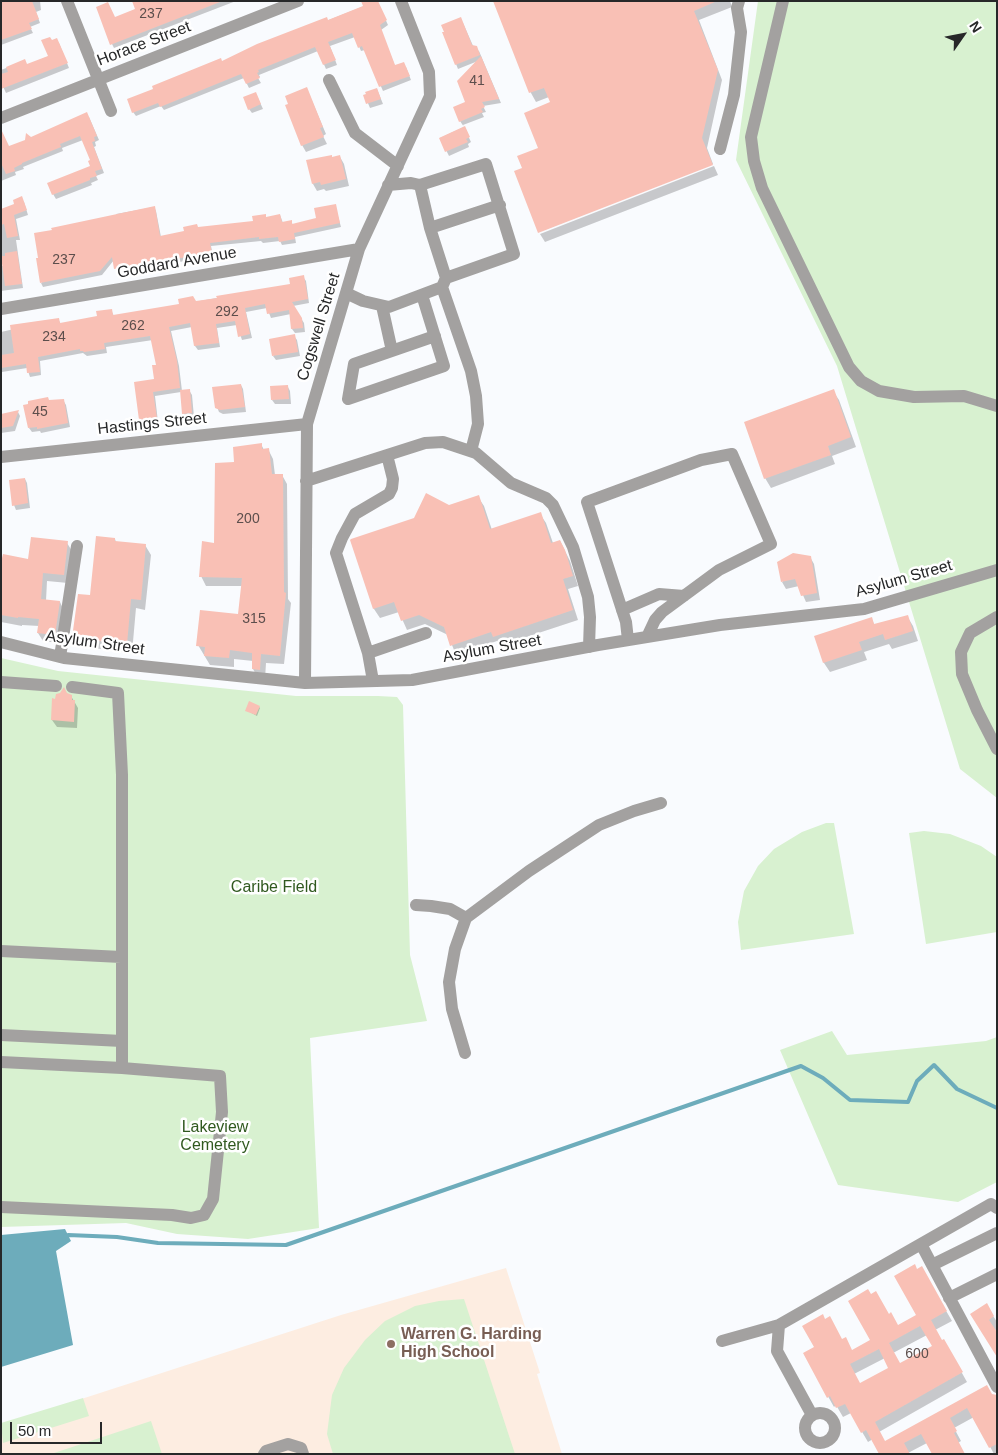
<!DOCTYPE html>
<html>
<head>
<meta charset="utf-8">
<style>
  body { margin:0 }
  #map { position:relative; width:998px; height:1455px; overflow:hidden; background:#f9fbfe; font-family:Arial,sans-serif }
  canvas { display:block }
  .frame { position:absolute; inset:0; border:2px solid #272829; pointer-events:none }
  .north { position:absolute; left:938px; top:10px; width:50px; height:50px; -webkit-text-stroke:4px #fff; paint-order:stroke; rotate:57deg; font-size:14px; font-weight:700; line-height:20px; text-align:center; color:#272829 }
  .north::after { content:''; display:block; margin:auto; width:18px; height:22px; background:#272829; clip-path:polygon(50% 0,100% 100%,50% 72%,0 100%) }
  .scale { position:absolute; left:10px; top:1422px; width:92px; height:22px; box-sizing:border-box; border:2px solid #272829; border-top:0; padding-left:6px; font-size:15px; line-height:18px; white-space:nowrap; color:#272829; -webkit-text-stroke:4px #fff; paint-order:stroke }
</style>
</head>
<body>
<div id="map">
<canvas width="998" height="1455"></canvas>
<div class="frame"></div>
<div class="north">N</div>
<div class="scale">50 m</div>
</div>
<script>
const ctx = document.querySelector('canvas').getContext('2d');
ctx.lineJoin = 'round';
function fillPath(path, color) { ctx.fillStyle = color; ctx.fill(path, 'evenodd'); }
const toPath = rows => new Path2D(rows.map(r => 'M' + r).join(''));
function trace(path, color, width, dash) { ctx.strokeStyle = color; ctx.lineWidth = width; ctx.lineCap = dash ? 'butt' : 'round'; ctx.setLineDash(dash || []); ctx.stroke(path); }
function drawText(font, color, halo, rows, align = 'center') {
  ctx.font = font + ' Arial,sans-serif'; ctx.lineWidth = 5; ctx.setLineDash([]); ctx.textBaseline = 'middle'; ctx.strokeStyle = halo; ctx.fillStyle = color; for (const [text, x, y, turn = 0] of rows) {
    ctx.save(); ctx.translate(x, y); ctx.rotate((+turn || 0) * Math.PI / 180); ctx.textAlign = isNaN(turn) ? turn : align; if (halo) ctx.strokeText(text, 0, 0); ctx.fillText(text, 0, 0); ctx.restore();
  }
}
fillPath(toPath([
  [506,1268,540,1373,537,1374,562,1454,1,1454,1,1425,341,1315]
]), '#fdede1');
fillPath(toPath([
  [758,1,997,1,997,798,960,769,837,366,736,160],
  [1,658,58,671,296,696,378,696,397,697,403,705,410,955,427,1021,310,1038,319,1228,248,1239,177,1234,126,1223,1,1227],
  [826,823,834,823,854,934,741,950,738,922,744,891,758,866,774,849,802,832],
  [924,831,950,834,981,846,997,857,997,932,926,944,909,833],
  [832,1031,847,1055,986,1041,997,1037,997,1182,958,1202,838,1185,780,1050],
  [464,1299,515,1454,333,1454,327,1434,332,1395,344,1368,365,1340,385,1321,415,1306,439,1301],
  [83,1398,89,1416,3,1443,1,1423],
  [151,1421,162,1454,51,1454]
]), '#d8f1d0');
fillPath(toPath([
  [65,1229,71,1241,56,1251,73,1345,1,1367,1,1235]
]), '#6dacbb');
fillPath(toPath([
  [1,1,40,1,41,10,36,12,40,23,30,27,33,33,1,45],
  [133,1,236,1,114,48,112,44,115,18,136,9],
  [377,1,388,25,381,30,395,66,406,67,411,80,383,91,365,50,361,51,355,37,330,46,337,65,326,69,318,51,259,75,260,77,258,78,261,83,249,88,244,78,164,110,161,106,136,116,133,112,222,62],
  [495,1,730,1,732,7,699,20,722,80,707,148,713,164,539,232,524,168,540,149,551,102,549,97,536,102,531,93],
  [463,23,474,48,479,51,501,103,483,106,486,112,482,113,484,117,463,125,471,142,468,144,469,147,449,156,440,138,464,127,460,121,478,61,458,69,456,64],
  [52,41,59,43,69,68,6,93,1,82,1,70,24,61,27,65,49,56],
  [307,89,326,134,323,136,327,144,306,152,302,145],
  [377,89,383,104,370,108,365,96],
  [258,98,263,109,252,113,249,109],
  [89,117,99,140,95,142,96,146,94,147,104,173,96,176,98,180,91,183,92,185,56,199,53,194,91,167,92,161,83,140,62,148,63,151,23,167,24,169,15,172,16,175,1,181,1,150],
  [340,157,344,164,349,186,326,191,324,189,317,191,313,184,308,161],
  [714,166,718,175,545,242,540,234],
  [24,202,28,215,16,219,20,240,16,240,23,288,1,291,1,266,4,266,1,250,1,211],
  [335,205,341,227,295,237,296,243,282,245,280,241,263,243,261,241,211,246,213,256,118,273,114,260,102,275,43,287,41,283,117,216,116,214,154,207,156,211,161,237,198,229,254,222,280,215,283,223,291,221,293,225,318,219],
  [303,277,306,281,309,303,293,306,304,323,305,332,295,333,292,329,291,314,271,318,267,308,246,312,252,338,242,340,237,325,217,328,220,347,198,350,195,346,192,327,171,331,179,366,182,391,189,390,192,395,194,417,186,418,183,413,181,392,155,396,158,422,143,424,140,420,135,383,156,380,158,366,153,340,106,347,107,353,87,356,83,353,40,361,41,375,30,377,27,368,2,372,1,371,1,332,58,319,61,324,98,318,111,310,114,316,291,285],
  [294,336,297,340,300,356,276,360,273,356],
  [241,385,243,389,246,412,223,414,219,412,217,407],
  [288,387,290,391,291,404,275,404,272,400],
  [833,391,839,400,856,447,832,456,835,464,771,488,765,478],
  [63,400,66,405,70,427,41,433,40,431,32,432,29,428,49,401],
  [18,412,20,416,15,431,1,433,1,415],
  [261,444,264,450,268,449,273,459,275,475,282,475,287,484,288,599,291,603,284,664,266,663,265,679,258,678,253,669,253,661,234,659,234,667,210,665,198,645,240,615,243,586,206,586,201,576,215,544,236,464],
  [25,479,27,483,30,508,16,510,14,505],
  [478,497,484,506,492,530,540,514,546,523,553,543,560,541,570,561,578,586,568,589,578,620,499,646,497,641,456,655,448,635,425,624,407,630,399,612,380,618,374,609,351,541],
  [115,539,116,542,145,545,151,555,145,610,136,608,132,653,78,646,73,637],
  [67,543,72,551,68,583,47,581,46,601,60,602,64,611,59,643,43,641,38,633,39,626,22,625,22,626,1,622,1,560,29,561],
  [810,557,814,564,820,600,806,602,799,586,786,589,782,582],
  [907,616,913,626,918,641,892,649,889,644,864,652,867,660,830,672,824,663,816,637,871,619,875,625],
  [67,695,71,696,78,708,77,728,57,727,52,720],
  [259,707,260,708,257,716,246,710],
  [921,1268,952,1321,935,1330,941,1342,944,1341,967,1382,879,1432,885,1442,993,1395,997,1395,997,1454,994,1454,974,1417,954,1428,961,1441,958,1443,927,1443,908,1453,873,1439,868,1442,851,1413,843,1417,836,1405,834,1407,804,1354,842,1340,852,1351,871,1341,888,1316,898,1327,917,1316,917,1270],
  [927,1335,933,1346,900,1365,893,1353],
  [885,1358,890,1368,860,1385,854,1374],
  [986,1305,997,1322,997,1329,994,1331,972,1315]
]), '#0003');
trace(toPath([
  [64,1238,68,1235,117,1237,158,1243,286,1245,801,1066,823,1078,850,1100,908,1102,917,1081,934,1065,957,1089,997,1108]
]), '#6dacbb', 4);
fillPath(toPath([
  [1,1,32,1,39,19,29,23,32,29,1,40],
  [132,1,220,1,220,2,110,45,96,7,108,2,115,17,135,9],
  [361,1,378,1,387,20,380,25,395,65,404,62,410,76,379,87,362,46,358,48,352,33,328,42,336,60,323,65,315,47,258,70,259,72,257,73,260,78,246,84,241,74,160,107,158,103,132,113,127,99,153,89,152,86,221,58,222,61,257,44,314,22,327,17,328,20,363,6],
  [493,1,717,1,694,11,718,70,702,138,713,165,538,233,514,171,522,168,517,156,538,148,524,113,550,102,544,88,529,93],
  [461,17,472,45,477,46,480,55,455,65,442,32,444,32,441,25],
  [50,37,52,40,57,38,68,63,1,89,1,74,8,72,6,67,25,59,27,64,48,56,41,40],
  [481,56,499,99,482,102,485,107,481,109,483,112,459,122,453,107,465,102,457,81],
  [307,87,323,127,320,128,324,137,301,146,285,105,288,104,285,96],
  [377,88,381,99,366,104,363,95,366,94,365,92],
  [256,92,261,104,248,110,243,97],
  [87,112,97,136,94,137,95,141,92,142,102,169,95,171,97,176,90,178,90,180,52,195,47,183,90,166,88,161,90,160,80,136,60,144,61,147,22,163,22,164,14,168,15,171,6,174,1,163,1,129,9,146,25,140,26,133,31,137],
  [465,126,470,137,466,139,468,142,445,152,439,138],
  [332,155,332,157,340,155,346,179,321,185,320,182,312,184,306,160],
  [22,196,27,210,14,215,18,236,7,238,4,224,1,225,1,209,14,204,13,200],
  [336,204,340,223,294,233,295,239,279,242,278,237,259,239,259,237,210,243,212,253,114,269,112,257,100,271,40,283,36,258,38,258,34,233,52,230,51,228,155,206,160,236,184,231,183,227,197,224,198,227,253,221,252,216,266,214,266,217,280,214,282,222,292,220,292,224,316,218,314,208],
  [17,251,22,284,5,286,1,256,5,256,5,253],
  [304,275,308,299,292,302,302,318,303,328,291,329,289,310,267,314,265,304,245,308,250,334,238,337,235,321,216,324,219,343,194,346,190,323,169,327,177,361,180,388,153,392,157,418,139,420,134,382,154,379,152,365,156,365,150,336,104,343,105,349,84,352,83,351,80,351,80,349,38,357,40,372,27,373,26,364,1,368,1,355,14,353,10,325,59,318,60,323,97,316,96,311,112,309,113,315,179,304,178,299,193,296,196,301,217,298,216,296,290,284,289,278],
  [295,334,298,352,272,356,269,339],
  [241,384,245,407,220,410,215,408,212,387],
  [288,385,289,399,271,400,270,386],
  [190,389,192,413,182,414,180,390],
  [834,389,851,437,828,446,831,455,764,479,744,422],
  [48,397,49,400,64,399,68,423,37,429,37,427,28,428,23,405,28,404,28,401],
  [19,410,13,426,1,428,1,414],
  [262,443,262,449,269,448,272,474,283,474,284,592,286,593,280,656,261,654,260,670,252,669,252,653,230,650,229,658,204,656,205,647,196,646,200,610,238,614,242,578,199,577,202,541,214,543,215,463,234,462,233,447],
  [25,478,28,503,12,506,9,480],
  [426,493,449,505,479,495,490,529,541,512,551,543,560,540,565,550,573,576,563,579,573,610,493,637,491,632,450,646,444,627,419,615,401,621,394,602,373,609,350,540,351,539,414,518],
  [96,536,115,538,115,541,146,544,141,600,131,599,127,644,72,638,78,594,90,595],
  [31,537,68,541,64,575,43,573,41,599,60,601,55,635,37,633,39,619,18,617,18,618,1,615,1,562,3,554,28,559],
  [793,553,811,556,817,593,801,596,795,579,781,582,777,562],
  [908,615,913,631,885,640,883,634,859,642,862,650,823,663,814,636,872,617,874,624],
  [64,687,67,693,72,695,72,700,75,700,74,722,51,720,52,698,55,699,56,694,60,693],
  [249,701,260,706,256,715,245,711],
  [915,1264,917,1269,922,1266,947,1311,931,1320,942,1340,944,1339,963,1372,875,1422,885,1441,987,1385,992,1394,997,1395,997,1444,989,1448,967,1408,950,1418,957,1431,954,1433,965,1454,932,1454,921,1434,904,1443,910,1454,879,1454,866,1430,861,1433,845,1404,836,1408,830,1396,827,1398,803,1353,814,1347,802,1326,823,1314,825,1319,830,1316,842,1339,846,1337,852,1350,870,1340,848,1301,868,1289,871,1294,876,1291,889,1314,891,1312,898,1325,916,1315,894,1276],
  [920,1326,932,1346,900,1363,889,1343],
  [879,1349,888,1368,860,1383,850,1364],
  [987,1303,994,1316,989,1320,997,1332,997,1357,970,1314]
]), '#f9c0b5');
trace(toPath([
  [67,1,111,111],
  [783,1,751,137,754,161,762,188,849,367,861,381,879,391,914,397,964,396,997,406],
  [329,80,355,133,398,166],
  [1,118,298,1],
  [720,149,734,95,741,32,737,8,739,1],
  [388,185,411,183,420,185,486,164,514,254,446,278],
  [420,185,430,228],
  [442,287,471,371,476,396,478,424,471,451],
  [346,293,363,301,389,307,442,287,446,278,430,228,500,205],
  [422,295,444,366,348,399,354,364,435,336],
  [382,306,392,351],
  [1,309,359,249],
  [1,457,307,424],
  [306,481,425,443,443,442,476,453,511,483,546,498,553,505,573,547,588,597,590,617,589,647],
  [622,610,659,594,684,596],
  [997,617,970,633,961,652,962,674,977,710,997,749],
  [628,640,626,622,587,502,701,460,732,454,771,544,719,570,662,612,655,620,647,637],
  [1,642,64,658,305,683,412,680,598,645,720,625,864,609,997,570],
  [368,653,426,633],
  [60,657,77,546],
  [373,681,368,653,336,553,342,538,355,514,389,494,392,488,393,479,387,455],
  [1,682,56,686],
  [305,683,307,424,359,249,430,96,429,72,401,1],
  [72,687,118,693,122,775,122,1068],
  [416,905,431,906,450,909,466,918,455,949,449,982,452,1009,465,1053],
  [466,918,529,871,599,825,634,811,661,803],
  [1,951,121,957],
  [1,1035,122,1041],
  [1,1062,122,1068,220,1076,222,1112,213,1199,204,1215,191,1218,172,1215,1,1207],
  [921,1244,932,1265,997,1233],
  [932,1265,997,1387],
  [949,1298,997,1274],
  [779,1325,777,1351,812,1415],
  [722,1341,779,1325,991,1204,997,1208],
  '805 1428a15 15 0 1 1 30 0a15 15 0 1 1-30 0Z',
  [264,1454,266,1451,288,1444,301,1448,303,1454]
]), '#a3a1a0', 12);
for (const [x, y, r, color] of [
  [391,1344,5,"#8d6e63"]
]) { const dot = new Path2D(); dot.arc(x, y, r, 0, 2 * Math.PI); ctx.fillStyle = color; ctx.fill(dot); trace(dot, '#fff', 2); }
drawText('14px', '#5c4e4c', null, [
  ["237",151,14],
  ["41",477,81],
  ["237",64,260],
  ["292",227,312],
  ["262",133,326],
  ["234",54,337],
  ["45",40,412],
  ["200",248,519],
  ["315",254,619],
  ["600",917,1354]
]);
drawText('16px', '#272829', '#fff', [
  ["Horace Street",144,44,-21],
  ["Goddard Avenue",177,263,-10],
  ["Cogswell Street",319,327,-73],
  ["Hastings Street",152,424,-6],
  ["Asylum Street",904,579,-16],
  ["Asylum Street",95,643,8],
  ["Asylum Street",492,649,-10]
]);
drawText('16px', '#30591f', '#fff', [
  ["Caribe Field",274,888],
  ["Lakeview",215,1128],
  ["Cemetery",215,1146]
]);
drawText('bold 16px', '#785e54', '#fff', [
  ["Warren G. Harding",401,1335],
  ["High School",401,1353]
], 'left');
</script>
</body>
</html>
